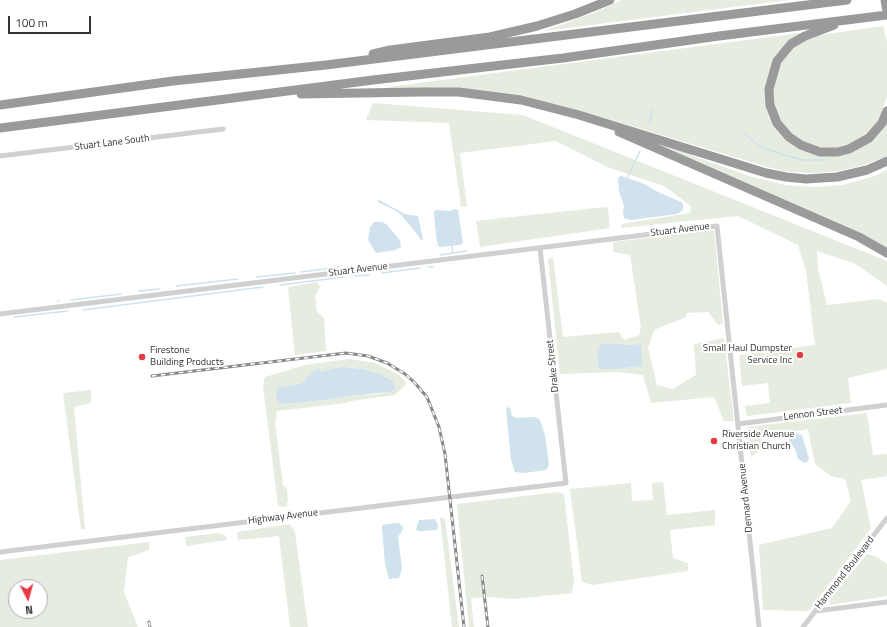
<!DOCTYPE html>
<html>
<head>
<meta charset="utf-8">
<style>
  body { margin:0 }
  #map { position:relative; width:887px; height:627px; overflow:hidden; background:#fff; font-family:"Titillium Web",sans-serif }
  canvas { display:block }
  .north { position:absolute; left:8px; top:579px; width:40px; height:40px; box-sizing:border-box; background:#fff; border:1px solid #adadad; border-radius:50%; rotate:174deg; font-size:11px; font-weight:700; line-height:16px; text-align:center; color:#333 }
  .north::after { content:''; display:block; margin:auto; width:14px; height:18px; background:#e63946; clip-path:polygon(50% 0,100% 100%,50% 72%,0 100%) }
  .scale { position:absolute; left:8px; top:16px; width:83px; height:18px; box-sizing:border-box; border:2px solid #333; border-top:0; padding-left:5px; font-size:12px; line-height:14px; white-space:nowrap; color:#333; -webkit-text-stroke:3px #fff; paint-order:stroke }
</style>
</head>
<body>
<div id="map">
<canvas width="887" height="627"></canvas>
<div class="north">N</div>
<div class="scale">100 m</div>
</div>
<script>
const ctx = document.querySelector('canvas').getContext('2d');
ctx.lineJoin = 'round';
function fillPath(path, color) { ctx.fillStyle = color; ctx.fill(path, 'evenodd'); }
const toPath = rows => new Path2D(rows.map(r => 'M' + r).join(''));
function trace(path, color, width, dash) { ctx.strokeStyle = color; ctx.lineWidth = width; ctx.lineCap = dash ? 'butt' : 'round'; ctx.setLineDash(dash || []); ctx.stroke(path); }
function drawText(font, color, halo, rows, align = 'center') {
  ctx.font = font + ' "Titillium Web",sans-serif'; ctx.lineWidth = 4; ctx.setLineDash([]); ctx.textBaseline = 'middle'; ctx.strokeStyle = halo; ctx.fillStyle = color; for (const [text, x, y, turn = 0] of rows) {
    ctx.save(); ctx.translate(x, y); ctx.rotate((+turn || 0) * Math.PI / 180); ctx.textAlign = isNaN(turn) ? turn : align; if (halo) ctx.strokeText(text, 0, 0); ctx.fillText(text, 0, 0); ctx.restore();
  }
}
fillPath(toPath([
  [622,0,788,0,544,31,596,12],
  [883,26,887,42,887,96,880,117,875,126,869,134,853,144,835,149,817,148,796,139,782,125,774,107,773,79,784,56,799,43,820,35],
  [800,33,800,35,772,65,766,84,781,133,840,154,887,119,887,156,861,166,838,171,815,173,789,172,771,168,585,112,537,100,388,88,388,87],
  [373,103,523,115,887,261,887,286,854,263,817,251,818,269,827,305,879,299,887,303,887,369,848,378,851,403,747,416,745,406,770,403,768,383,742,386,739,355,815,345,806,271,798,245,738,216,621,228,622,224,690,213,691,206,664,186,607,167,556,141,460,153,467,207,461,206,449,123,366,120],
  [662,145,752,177,785,185,812,187,843,185,874,176,887,170,887,250,662,147],
  [604,207,608,208,610,228,480,247,476,221],
  [714,230,723,323,718,325,708,312,687,313,686,317,654,330,648,348,657,385,673,389,696,375,694,344,724,338,734,421,724,421,714,397,651,403,643,375,619,372,560,374,548,260,553,257,563,337,619,332,624,340,639,335,641,327,630,255,613,252,613,242],
  [604,343,632,345,638,367,602,369,600,345],
  [317,282,320,287,315,296,317,312,324,318,326,351,295,355,288,287],
  [349,359,375,363,399,375,405,381,406,384,395,395,351,401,346,403,277,411,275,424,283,485,287,489,288,500,286,507,281,507,278,505,263,386,265,377,305,365],
  [345,367,362,369,378,373,396,387,394,390,379,394,349,396,325,400,286,404,279,403,286,386,295,385,304,382,321,369,322,372],
  [91,390,91,403,74,407,85,529,81,529,63,393],
  [867,413,873,455,887,454,887,476,861,480,871,528,809,611,763,610,759,545,832,528,851,501,845,479,831,476,815,464,808,429,763,436,759,451,751,457,747,427],
  [663,482,667,515,715,510,715,525,670,530,673,558,688,563,688,571,593,585,582,582,570,489,631,483,632,501,653,500,652,483],
  [558,492,564,494,574,581,572,593,515,599,486,597,471,598,474,627,469,627,457,504],
  [440,517,445,519,459,627,452,627],
  [290,524,295,532,308,627,290,627,279,536,238,540,237,532],
  [218,533,225,535,227,540,186,546,185,537],
  [149,542,149,550,128,557,124,592,138,627,0,627,0,560],
  [16,587,40,587,40,611,16,611],
  [867,554,877,557,887,564,887,596,830,605,829,601]
]), '#e6ecdf');
fillPath(toPath([
  [621,176,642,183,658,192,681,202,683,204,683,210,677,214,631,220,624,218,623,213,624,206,619,191,618,179,619,177],
  [379,200,405,214,418,216,423,240,421,240,414,230,401,215,396,211,378,202,377,201],
  [454,209,458,210,463,243,460,245,440,247,438,246,436,235,434,213,435,210,449,211],
  [374,222,382,222,386,224,400,240,401,247,395,250,376,253,368,240,370,227],
  [604,343,632,345,641,344,642,366,616,369,602,369,599,368,597,352,600,345],
  [345,367,362,369,378,373,392,381,396,387,394,390,389,392,349,396,325,400,286,404,279,403,277,400,276,393,278,387,295,385,304,382,313,371,320,369,322,372,336,368],
  [508,407,510,408,512,416,516,418,535,417,540,420,545,435,549,465,546,470,524,473,515,472,511,460,506,409],
  [793,433,802,435,809,459,807,462,804,463,798,459,795,449,789,440,791,435],
  [435,519,438,525,437,530,423,531,418,531,416,529,419,520],
  [395,523,399,523,403,527,402,531,398,537,402,569,399,578,389,579,385,564,382,528,382,525]
]), '#cfe2ee');
trace(toPath([
  [649,123,653,110],
  [744,133,759,146,784,155,803,160,827,160],
  [677,150,691,154],
  [627,178,640,151],
  [452,246,453,253],
  [440,255,467,251],
  [428,267,433,267],
  [301,272,339,267],
  [382,273,420,268],
  [355,276,369,275],
  [256,277,295,273],
  [280,285,344,277],
  [176,286,238,279],
  [139,291,159,289],
  [71,300,121,294],
  [58,301,59,301],
  [83,310,263,287],
  [14,317,68,311]
]), '#cfe2ee', 1.5);
trace(toPath([
  [0,156,223,129],
  [0,314,717,226,759,627],
  [738,424,887,405],
  [0,552,566,483,540,248],
  [816,611,887,602],
  [803,627,887,518]
]), '#d0d0d0', 5);
trace(toPath([
  [885,0,887,11],
  [834,25,805,36,791,44,777,61,769,89,770,105,777,123,789,137,801,145,820,152,838,152,849,149,869,138,882,123,887,111],
  [373,54,390,50,490,37,537,26,575,14,610,0],
  [301,94,420,92,459,92,521,100,579,115,766,173,786,177,806,179,837,177,867,170,887,161],
  [0,105,173,81,326,65,847,0],
  [0,128,373,80,563,58,719,36,887,15],
  [619,132,859,237,887,253]
]), '#9a9a9a', 9);
const rail = toPath([
  [152,376,346,353,368,356,387,363,405,374,414,382,427,397,439,427,445,454,464,627],
  [482,576,488,627],
  [149,622,150,627]
]);
trace(rail, '#888', 3);
trace(rail, '#fff', 1.5, [4.5]);
for (const [x, y, r, color] of [
  [800,355,4,"#e63946"],
  [142,357,4,"#e63946"],
  [714,441,4,"#e63946"]
]) { const dot = new Path2D(); dot.arc(x, y, r, 0, 2 * Math.PI); ctx.fillStyle = color; ctx.fill(dot); trace(dot, '#fff', 1.5); }
drawText('10px', '#333', '#fff', [
  ["Stuart Lane South",112,143,-7],
  ["Stuart Avenue",680,230,-7],
  ["Stuart Avenue",358,270,-7],
  ["Drake Street",553,366,-96],
  ["Lennon Street",813,414,-7],
  ["Dennard Avenue",746,498,-96],
  ["Highway Avenue",283,517,-7],
  ["Hammond Boulevard",845,573,-52]
]);
drawText('10px', '#333', '#fff', [
  ["Small Haul Dumpster",792,349,"right"],
  ["Service Inc",792,361,"right"],
  ["Firestone",150,351],
  ["Building Products",150,363],
  ["Riverside Avenue",722,435],
  ["Christian Church",722,447]
], 'left');
</script>
</body>
</html>
